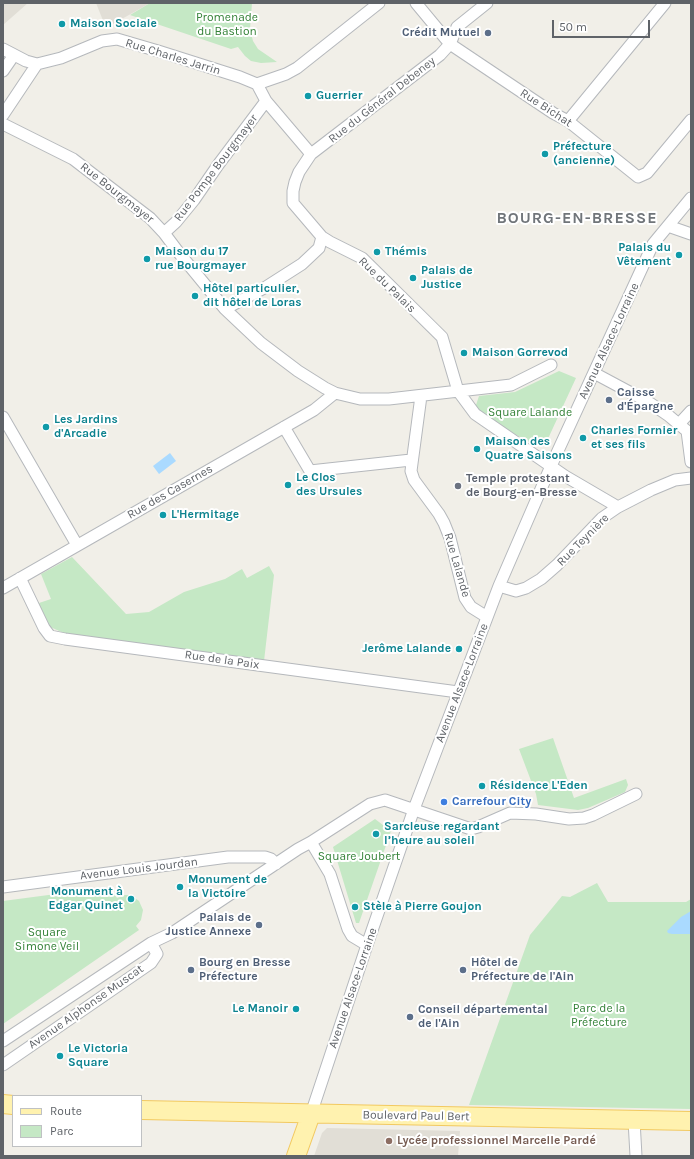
<!DOCTYPE html>
<html>
<head>
<meta charset="utf-8">
<style>
  body { margin:0 }
  #map { position:relative; width:694px; height:1159px; overflow:hidden; background:#f1efe8; font-family:Karla,sans-serif }
  canvas { display:block }
  .frame { position:absolute; inset:0; border:4px solid #5f6368; pointer-events:none }
  .legend { position:absolute; left:12px; top:1095px; width:130px; height:52px; box-sizing:border-box; background:#fff; border:1px solid #bfc1c3; margin:0; padding:5px 7px; list-style:none; font-size:12px; color:#5f6368 }
  .legend li { display:flex; align-items:center; gap:8px; height:20px }
  .legend b { width:20px; border:1px solid #bfc1c3 }
  .scale { position:absolute; left:552px; top:20px; width:98px; height:18px; box-sizing:border-box; border:2px solid #5f6368; border-top:0; padding-left:5px; font-size:12px; line-height:14px; white-space:nowrap; color:#5f6368; -webkit-text-stroke:3px #fff; paint-order:stroke }
</style>
</head>
<body>
<div id="map">
<canvas width="694" height="1159"></canvas>
<div class="frame"></div>
<ul class="legend">
<li><b style="height:5px;background:#fff2af"></b>Route</li>
<li><b style="height:11px;background:#c5e8c5"></b>Parc</li>
</ul>
<div class="scale">50 m</div>
</div>
<script>
const ctx = document.querySelector('canvas').getContext('2d');
ctx.lineJoin = 'round';
function fillPath(path, color) { ctx.fillStyle = color; ctx.fill(path, 'evenodd'); }
const toPath = rows => new Path2D(rows.map(r => 'M' + r).join(''));
function trace(path, color, width, dash) { ctx.strokeStyle = color; ctx.lineWidth = width; ctx.lineCap = dash ? 'butt' : 'round'; ctx.setLineDash(dash || []); ctx.stroke(path); }
function drawText(font, color, halo, rows, align = 'center') {
  ctx.font = font + ' Karla,sans-serif'; ctx.lineWidth = 4; ctx.setLineDash([]); ctx.textBaseline = 'middle'; ctx.strokeStyle = halo; ctx.fillStyle = color; for (const [text, x, y, turn = 0] of rows) {
    ctx.save(); ctx.translate(x, y); ctx.rotate((+turn || 0) * Math.PI / 180); ctx.textAlign = isNaN(turn) ? turn : align; if (halo) ctx.strokeText(text, 0, 0); ctx.fillText(text, 0, 0); ctx.restore();
  }
}
fillPath(toPath([
  [3,3,28,3,3,25],
  [96,3,150,3,106,28],
  [327,1128,460,1131,458,1156,314,1156,322,1133]
]), '#e1ded6');
fillPath(toPath([
  [150,3,252,3,250,29,253,41,258,49,277,62,261,63,251,61,245,56,238,47,231,49,130,15],
  [559,371,576,378,546,443,536,446,504,428,475,408,479,396,515,392],
  [72,557,126,614,149,612,184,592,225,579,242,569,247,578,269,566,274,575,264,661,66,634,48,626,39,603,51,599,41,574],
  [553,738,574,798,626,779,628,785,625,792,588,808,578,810,538,805,536,794,519,749],
  [375,819,391,831,359,923,356,923,333,847],
  [597,883,608,902,686,902,691,899,691,1109,469,1105,530,935,562,896,570,897],
  [109,887,117,898,125,895,131,895,139,901,143,910,141,920,136,926,139,930,3,1024,3,901]
]), '#c5e8c5');
fillPath(toPath([
  [170,453,176,461,159,474,153,466],
  [691,911,691,934,672,934,668,933,667,931,681,917]
]), '#aadaff');
const street = toPath([
  [416,3,450,44,553,113,568,121,638,177,647,173,691,120],
  [487,3,457,27,450,44,440,55,311,154,299,172,295,182,293,191,293,203,322,237,330,242,362,258,442,337,458,391,475,414,565,476,618,507],
  [3,49,26,61,37,64,61,58,102,41,117,39,158,51,240,77,257,84,266,101,311,154],
  [3,71,14,55],
  [257,84,286,74,297,68,379,3],
  [3,115,37,64],
  [568,121,665,3],
  [3,124,73,159,150,218,164,233,179,253,225,309,261,343,298,371,325,388,335,393,360,399,389,399,485,388,511,385,551,365],
  [668,226,691,234],
  [164,233,176,222,194,200,218,165,266,101],
  [225,309,266,287,302,264,319,248,322,237],
  [594,373,650,403,669,416,687,431,691,462],
  [421,396,411,471,414,480,439,514,444,523,450,538,465,598,471,607,487,617],
  [3,417,77,545],
  [679,424,691,411],
  [284,427,310,471,411,460],
  [20,578,44,628,50,636,65,639,458,692],
  [499,586,516,591,526,588,541,579,557,565,602,518,618,507,651,490,675,480,691,478],
  [3,588,314,410,335,393],
  [311,842,330,874,348,929,352,936,367,945],
  [3,887,228,857,265,857,271,859,276,864],
  [3,1041,151,943,172,933,298,849,311,842,370,804,385,800,471,829,478,827,510,813,536,814,569,819,584,818,593,815,636,794],
  [3,1065,151,963,157,954,151,943],
  [311,1114,367,945,414,809,499,586,551,466,653,244,691,198],
  [634,1120,636,1156]
]);
const primary = toPath([
  [3,1104,13,1105],
  [141,1110,691,1121],
  [296,1156,311,1114]
]);
trace(street, '#b5b8bc', 13);
trace(primary, '#f2c960', 20);
trace(street, '#fff', 11);
trace(primary, '#fff2af', 18);
for (const [x, y, r, color] of [
  [62,24,4,"#0f9aa8"],
  [488,33,4,"#5c6f8a"],
  [308,96,4,"#0f9aa8"],
  [545,154,4,"#0f9aa8"],
  [377,252,4,"#0f9aa8"],
  [679,255,4,"#0f9aa8"],
  [147,259,4,"#0f9aa8"],
  [413,278,4,"#0f9aa8"],
  [195,296,4,"#0f9aa8"],
  [464,353,4,"#0f9aa8"],
  [609,400,4,"#5c6f8a"],
  [46,427,4,"#0f9aa8"],
  [583,438,4,"#0f9aa8"],
  [477,449,4,"#0f9aa8"],
  [288,485,4,"#0f9aa8"],
  [458,486,4,"#6b7280"],
  [163,515,4,"#0f9aa8"],
  [459,649,4,"#0f9aa8"],
  [482,786,4,"#0f9aa8"],
  [444,802,4,"#3f7fe0"],
  [376,834,4,"#0f9aa8"],
  [180,887,4,"#0f9aa8"],
  [131,899,4,"#0f9aa8"],
  [355,907,4,"#0f9aa8"],
  [259,925,4,"#5c6f8a"],
  [191,970,4,"#5c6f8a"],
  [463,970,4,"#5c6f8a"],
  [296,1009,4,"#0f9aa8"],
  [410,1017,4,"#5c6f8a"],
  [60,1056,4,"#0f9aa8"],
  [389,1141,4,"#8d6e63"]
]) { const dot = new Path2D(); dot.arc(x, y, r, 0, 2 * Math.PI); ctx.fillStyle = color; ctx.fill(dot); trace(dot, '#fff', 1.5); }
drawText('12px', '#348238', '#fff', [
  ["Promenade",227,18],
  ["du Bastion",227,32],
  ["Square Lalande",530,413],
  ["Square Joubert",359,857],
  ["Square",47,933],
  ["Simone Veil",47,947],
  ["Parc de la",599,1009],
  ["Préfecture",599,1023]
]);
drawText('bold 12px', '#0d838f', '#fff', [
  ["Maison Sociale",70,24],
  ["Guerrier",316,96],
  ["Préfecture",553,147],
  ["(ancienne)",553,161],
  ["Palais du",671,248,"right"],
  ["Vêtement",671,262,"right"],
  ["Maison du 17",155,252],
  ["rue Bourgmayer",155,266],
  ["Thémis",385,252],
  ["Palais de",421,271],
  ["Justice",421,285],
  ["Hôtel particulier,",203,289],
  ["dit hôtel de Loras",203,303],
  ["Maison Gorrevod",472,353],
  ["Les Jardins",54,420],
  ["d'Arcadie",54,434],
  ["Charles Fornier",591,431],
  ["et ses fils",591,445],
  ["Maison des",485,442],
  ["Quatre Saisons",485,456],
  ["Le Clos",296,478],
  ["des Ursules",296,492],
  ["L'Hermitage",171,515],
  ["Jerôme Lalande",451,649,"right"],
  ["Résidence L'Eden",490,786],
  ["Sarcleuse regardant",384,827],
  ["l’heure au soleil",384,841],
  ["Monument de",188,880],
  ["la Victoire",188,894],
  ["Monument à",123,892,"right"],
  ["Edgar Quinet",123,906,"right"],
  ["Stèle à Pierre Goujon",363,907],
  ["Le Manoir",288,1009,"right"],
  ["Le Victoria",68,1049],
  ["Square",68,1063]
], 'left');
drawText('bold 12px', '#4e5e75', '#fff', [
  ["Crédit Mutuel",480,33,"right"],
  ["Caisse",617,393],
  ["d'Épargne",617,407],
  ["Palais de",251,918,"right"],
  ["Justice Annexe",251,932,"right"],
  ["Bourg en Bresse",199,963],
  ["Préfecture",199,977],
  ["Hôtel de",471,963],
  ["Préfecture de l'Ain",471,977],
  ["Conseil départemental",418,1010],
  ["de l'Ain",418,1024]
], 'left');
drawText('12px', '#5f6368', '#fff', [
  ["Rue Charles Jarrin",173,57,17],
  ["Rue du Général Debeney",382,100,-38],
  ["Rue Bichat",546,108,33],
  ["Rue Pompe Bourgmayer",216,168,-53],
  ["Rue Bourgmayer",117,193,38],
  ["Rue du Palais",387,285,44],
  ["Avenue Alsace-Lorraine",609,341,-65],
  ["Rue des Casernes",170,492,-30],
  ["Rue Teynière",583,540,-45],
  ["Rue Lalande",457,565,74],
  ["Rue de la Paix",222,660,8],
  ["Avenue Alsace-Lorraine",462,683,-69],
  ["Avenue Louis Jourdan",139,869,-7],
  ["Avenue Alsace-Lorraine",353,988,-71],
  ["Avenue Alphonse Muscat",86,1007,-35],
  ["Boulevard Paul Bert",416,1116,1]
]);
drawText('bold 12px', '#5b616d', '#fff', [
  ["Temple protestant",466,479],
  ["de Bourg-en-Bresse",466,493]
], 'left');
drawText('bold 12px', '#366cbe', '#fff', [
  ["Carrefour City",452,802]
], 'left');
drawText('bold 12px', '#785e54', '#fff', [
  ["Lycée professionnel Marcelle Pardé",397,1141]
], 'left');
ctx.letterSpacing = '1px';
drawText('bold 16px', '#70757a', '#fff', [
  ["BOURG-EN-BRESSE",577,218]
]);
ctx.letterSpacing = '0px';
</script>
</body>
</html>
